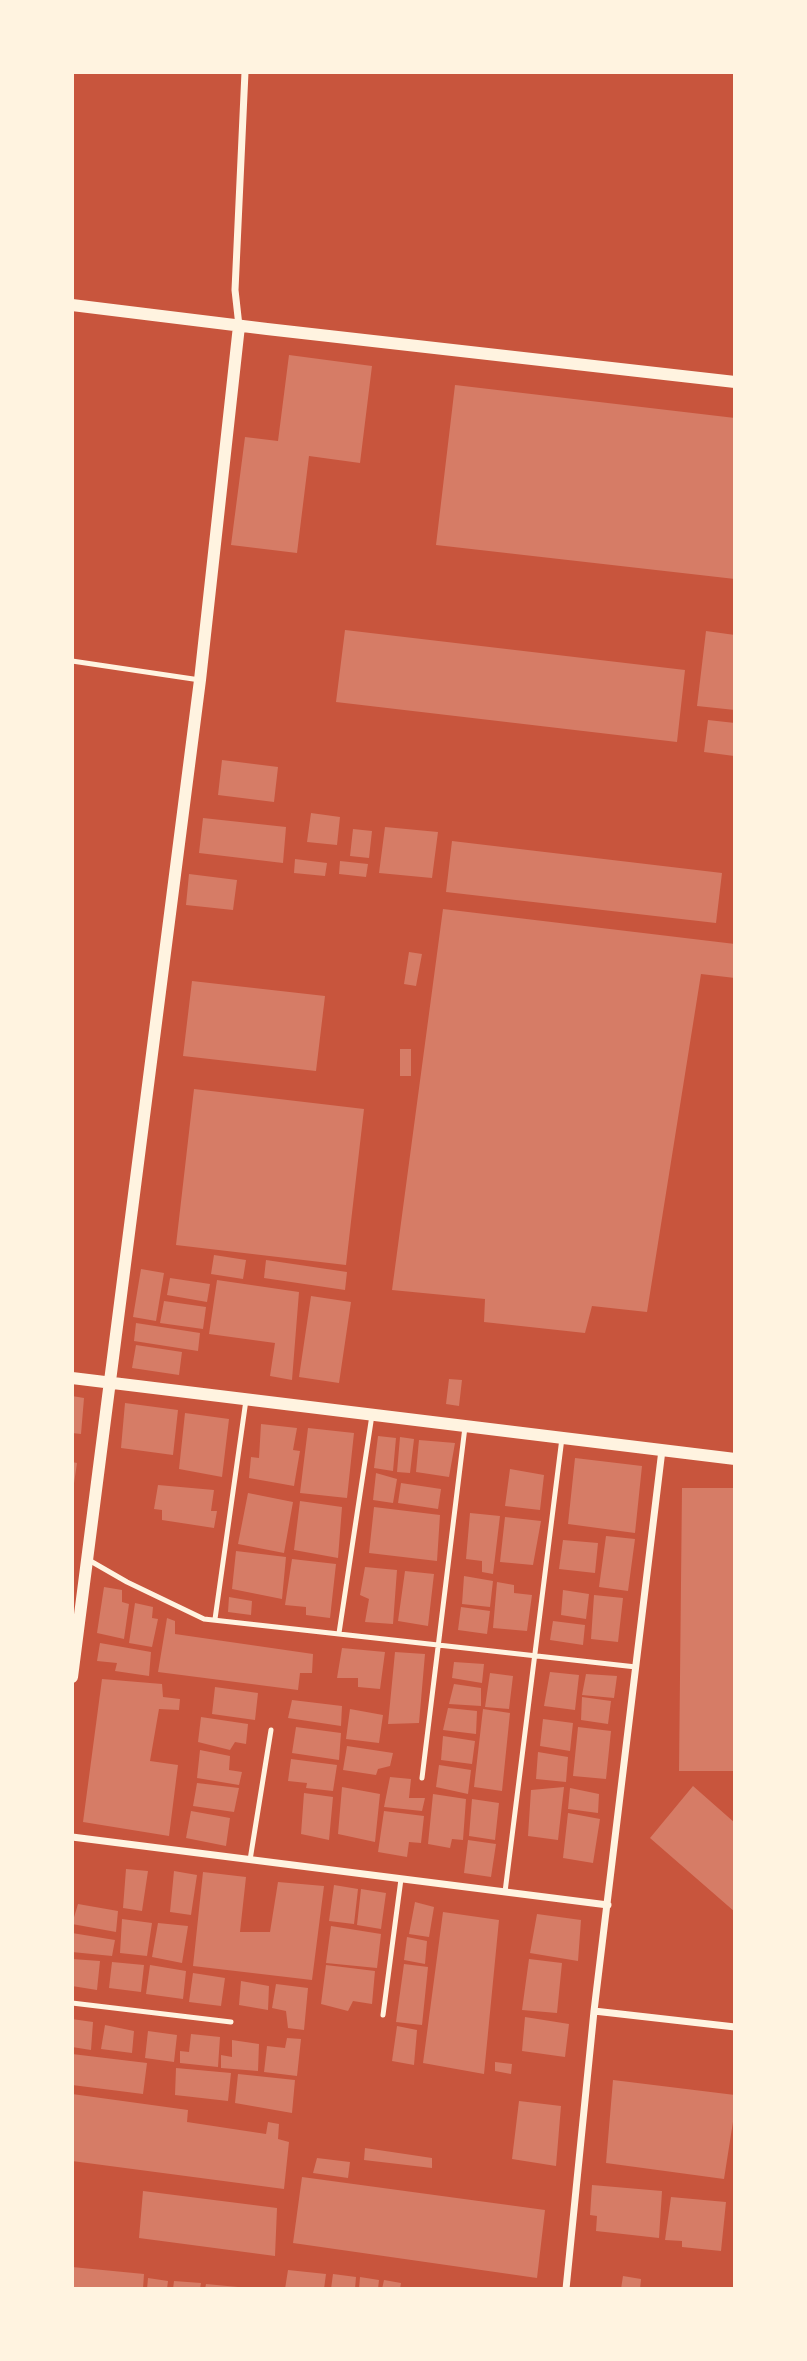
<!DOCTYPE html>
<html>
<head>
<meta charset="utf-8">
<style>
  body { margin:0 }
  #map { position:relative; width:807px; height:2361px; overflow:hidden; background:#c8553d; font-family:"Alegreya Sans",sans-serif }
  canvas { display:block }
  .frame { position:absolute; inset:0; border:74px solid #fff3e0; pointer-events:none }
</style>
</head>
<body>
<div id="map">
<canvas width="807" height="2361"></canvas>
<div class="frame"></div>
</div>
<script>
const ctx = document.querySelector('canvas').getContext('2d');
ctx.lineJoin = 'round';
function fillPath(path, color) { ctx.fillStyle = color; ctx.fill(path, 'evenodd'); }
const toPath = rows => new Path2D(rows.map(r => 'M' + r).join(''));
function trace(path, color, width, dash) { ctx.strokeStyle = color; ctx.lineWidth = width; ctx.lineCap = dash ? 'butt' : 'round'; ctx.setLineDash(dash || []); ctx.stroke(path); }
fillPath(toPath([
  [289,355,372,366,360,463,309,456,297,553,231,545,245,437,278,441],
  [455,385,735,418,735,579,436,545],
  [345,630,685,670,677,742,336,702],
  [706,631,735,635,735,710,697,706],
  [708,720,735,723,734,756,704,752],
  [222,760,278,767,274,802,218,795],
  [311,813,340,817,337,845,307,842],
  [203,818,286,827,283,863,199,853],
  [385,827,438,832,432,878,379,873],
  [353,829,372,831,369,858,350,856],
  [452,841,722,873,716,923,446,892],
  [295,859,327,863,325,876,294,873],
  [340,861,368,864,366,877,339,874],
  [189,874,237,880,233,910,186,905],
  [443,909,735,944,735,978,701,974,647,1312,592,1306,585,1333,484,1322,485,1299,392,1290],
  [409,952,422,954,416,986,404,984],
  [192,981,325,996,316,1071,183,1056],
  [400,1049,411,1049,411,1076,400,1076],
  [194,1089,364,1109,346,1265,176,1245],
  [214,1255,246,1260,243,1279,211,1274],
  [266,1260,347,1272,345,1290,264,1278],
  [141,1269,164,1273,156,1321,133,1317],
  [170,1278,210,1284,207,1302,167,1295],
  [217,1280,299,1292,292,1380,270,1376,275,1343,209,1334],
  [311,1296,351,1302,339,1383,299,1377],
  [164,1301,206,1307,203,1329,160,1323],
  [136,1323,200,1333,198,1351,134,1341],
  [136,1345,182,1352,179,1375,132,1368],
  [449,1379,462,1380,459,1406,446,1404],
  [72,1396,84,1398,81,1434,72,1433],
  [125,1403,178,1410,173,1455,121,1448],
  [185,1413,229,1419,222,1477,179,1469],
  [261,1424,297,1428,293,1450,300,1451,294,1486,249,1478,251,1457,259,1458],
  [308,1428,354,1433,347,1498,300,1493],
  [378,1436,396,1438,393,1471,374,1468],
  [400,1437,414,1439,410,1473,397,1472],
  [419,1440,455,1443,449,1477,416,1472],
  [575,1458,642,1466,635,1533,568,1524],
  [72,1462,77,1463,73,1490,72,1490],
  [510,1469,544,1475,540,1510,505,1506],
  [376,1473,397,1479,393,1503,373,1500],
  [401,1483,441,1489,438,1509,398,1503],
  [158,1485,214,1490,211,1511,217,1511,214,1528,162,1520,162,1510,154,1509],
  [682,1488,735,1488,735,1771,679,1771],
  [248,1493,293,1502,284,1553,238,1544],
  [300,1501,342,1507,338,1558,294,1550],
  [374,1507,440,1515,437,1561,369,1553],
  [470,1513,500,1516,493,1574,482,1572,482,1561,466,1559],
  [505,1517,541,1521,533,1565,500,1562],
  [606,1536,635,1539,628,1591,599,1587],
  [563,1540,598,1543,595,1573,559,1569],
  [236,1551,286,1557,282,1599,232,1589],
  [292,1559,336,1564,330,1618,306,1615,306,1607,285,1605],
  [365,1567,397,1570,393,1624,365,1622,369,1599,360,1595],
  [405,1571,434,1574,428,1626,398,1621],
  [464,1576,493,1581,490,1607,462,1604],
  [497,1582,514,1585,514,1593,532,1595,527,1631,493,1628],
  [104,1587,122,1590,122,1602,129,1604,124,1639,97,1633],
  [563,1590,589,1594,586,1619,561,1615],
  [594,1595,623,1598,618,1642,591,1639],
  [229,1597,252,1601,251,1615,228,1612],
  [135,1603,153,1607,152,1618,158,1619,152,1647,129,1643],
  [461,1607,490,1611,487,1634,458,1630],
  [167,1618,175,1621,175,1634,313,1654,312,1673,300,1673,298,1690,158,1672],
  [553,1621,585,1625,583,1645,550,1640],
  [100,1643,151,1652,149,1676,115,1671,117,1663,97,1661],
  [342,1648,385,1652,380,1689,358,1687,358,1678,337,1678],
  [395,1652,425,1654,419,1723,388,1724],
  [454,1662,484,1664,482,1683,452,1678],
  [550,1672,579,1675,575,1710,544,1706],
  [490,1673,513,1676,509,1709,485,1707],
  [586,1674,617,1676,614,1698,582,1695],
  [102,1679,162,1684,163,1697,180,1699,179,1710,159,1709,150,1761,178,1765,169,1836,83,1822],
  [454,1684,481,1688,481,1706,449,1704],
  [215,1687,258,1693,255,1720,212,1714],
  [582,1697,611,1701,608,1724,581,1720],
  [292,1700,342,1706,341,1726,288,1718],
  [448,1708,477,1711,476,1734,443,1730],
  [350,1709,383,1715,379,1743,346,1739],
  [483,1709,510,1713,502,1791,474,1787],
  [201,1717,248,1724,246,1744,235,1742,230,1750,198,1742],
  [543,1719,573,1723,570,1751,540,1746],
  [296,1727,341,1733,339,1760,292,1753],
  [578,1727,611,1731,606,1779,573,1776],
  [443,1736,475,1741,472,1764,441,1760],
  [347,1746,393,1753,390,1766,378,1769,376,1775,343,1770],
  [200,1750,230,1756,229,1770,242,1772,239,1785,197,1778],
  [538,1752,568,1757,566,1782,536,1779],
  [291,1759,337,1765,333,1791,306,1788,307,1783,288,1781],
  [439,1765,471,1770,468,1794,436,1787],
  [390,1777,411,1779,409,1798,425,1798,422,1811,384,1807],
  [197,1783,239,1788,234,1812,193,1806],
  [693,1786,735,1823,735,1912,650,1838],
  [342,1787,380,1794,375,1842,338,1834],
  [564,1787,558,1840,528,1836,531,1790],
  [570,1788,599,1794,598,1813,568,1809],
  [304,1793,333,1797,329,1840,301,1834],
  [433,1794,466,1799,463,1840,452,1839,450,1848,428,1844],
  [472,1799,499,1803,495,1840,469,1836],
  [191,1811,230,1818,226,1846,186,1838],
  [384,1811,424,1816,421,1843,409,1842,407,1857,378,1852],
  [568,1813,600,1819,593,1863,563,1858],
  [468,1840,496,1844,491,1877,464,1873],
  [126,1869,148,1871,142,1911,123,1908],
  [174,1871,197,1875,191,1915,170,1912],
  [203,1872,246,1877,240,1932,270,1932,278,1882,324,1886,312,1980,193,1966],
  [334,1885,358,1889,354,1924,329,1921],
  [361,1889,386,1893,381,1929,357,1925],
  [415,1902,434,1907,429,1937,409,1934],
  [78,1904,118,1911,116,1932,72,1924],
  [443,1912,499,1920,484,2074,423,2063],
  [537,1914,581,1920,578,1961,530,1953],
  [122,1919,152,1923,147,1956,120,1953],
  [158,1923,188,1926,182,1963,152,1957],
  [331,1926,381,1934,377,1968,326,1963],
  [72,1933,115,1940,112,1956,72,1952],
  [407,1937,427,1941,425,1964,404,1960],
  [72,1959,100,1961,97,1990,72,1986],
  [529,1959,562,1963,557,2013,522,2010],
  [112,1962,144,1965,141,1992,109,1988],
  [404,1964,428,1967,422,2025,396,2022],
  [150,1965,186,1971,183,1999,146,1994],
  [326,1965,375,1971,372,2004,353,2001,348,2011,321,2004],
  [193,1973,225,1978,221,2006,189,2002],
  [241,1981,269,1986,268,2010,239,2005],
  [276,1984,308,1988,304,2030,288,2028,286,2011,272,2008],
  [525,2017,569,2024,565,2057,522,2051],
  [72,2019,93,2022,91,2050,72,2047],
  [105,2025,134,2031,132,2053,101,2049],
  [397,2026,417,2030,414,2065,392,2061],
  [148,2031,177,2035,174,2062,145,2058],
  [191,2034,220,2037,218,2067,180,2063,180,2051,189,2052],
  [287,2038,301,2039,297,2076,264,2072,267,2046,285,2048],
  [232,2040,259,2044,258,2071,221,2068,221,2055,232,2057],
  [72,2054,147,2063,143,2094,72,2085],
  [495,2062,512,2064,511,2074,495,2071],
  [176,2068,231,2073,228,2101,175,2095],
  [238,2074,295,2080,292,2113,235,2103],
  [613,2080,735,2095,735,2109,724,2179,606,2163],
  [72,2094,188,2110,187,2122,266,2134,268,2122,279,2124,278,2139,289,2142,284,2189,72,2161],
  [519,2101,561,2106,556,2166,512,2159],
  [365,2148,432,2158,432,2168,364,2160],
  [317,2158,350,2162,348,2178,313,2173],
  [302,2177,545,2210,537,2278,293,2243],
  [592,2185,662,2191,659,2238,596,2231,597,2216,590,2215],
  [143,2191,277,2208,275,2256,139,2238],
  [671,2197,726,2202,721,2251,682,2247,682,2241,665,2240],
  [72,2267,144,2274,143,2289,72,2289],
  [288,2270,326,2274,324,2289,285,2289],
  [333,2274,356,2277,355,2289,331,2289],
  [623,2276,641,2279,640,2289,621,2289],
  [360,2277,379,2280,378,2289,359,2289],
  [148,2278,168,2281,167,2289,147,2289],
  [384,2280,401,2283,400,2289,382,2289],
  [174,2281,201,2283,200,2289,173,2289],
  [206,2284,238,2287,238,2289,205,2289]
]), '#d67c66');
trace(toPath([
  [72,661,200,680],
  [87,1559,127,1582,204,1619,636,1667],
  [215,1619,246,1400],
  [339,1633,372,1415],
  [422,1778,465,1427],
  [250,1860,271,1730],
  [505,1892,562,1438],
  [72,2003,231,2022],
  [383,2015,401,1879]
]), '#fff3e0', 5);
trace(toPath([
  [239,326,235,290,245,72],
  [72,1837,608,1905],
  [594,2011,735,2027],
  [566,2289,594,2011,662,1450]
]), '#fff3e0', 7);
trace(toPath([
  [72,305,267,329,735,382],
  [72,1378,735,1459],
  [72,1677,200,680,239,326]
]), '#fff3e0', 12);
</script>
</body>
</html>
